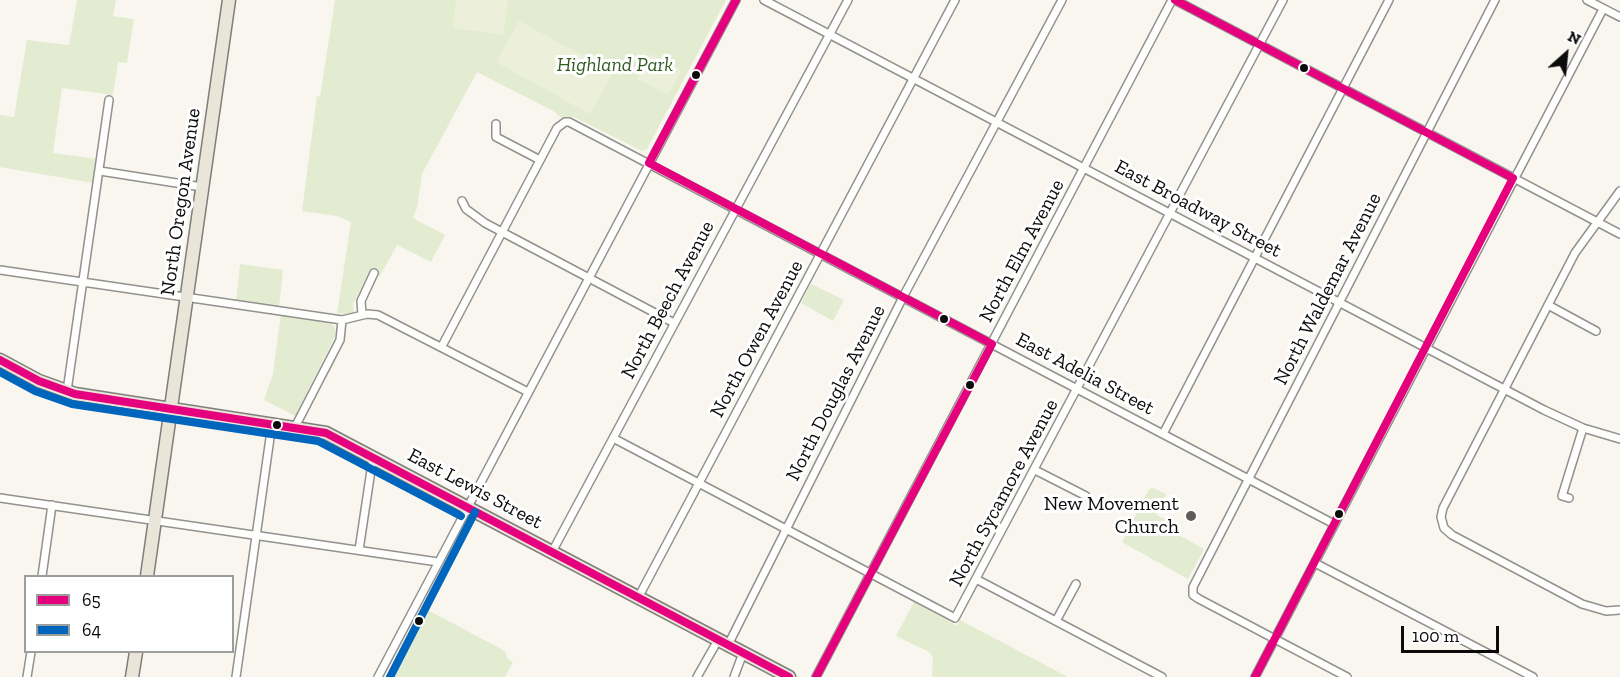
<!DOCTYPE html>
<html>
<head>
<meta charset="utf-8">
<style>
  body { margin:0 }
  #map { position:relative; width:1620px; height:677px; overflow:hidden; background:#f9f6ef; font-family:"Zilla Slab",serif }
  canvas { display:block }
  .legend { position:absolute; left:24px; top:575px; width:210px; height:78px; box-sizing:border-box; background:#fff; border:2px solid #9d9d9d; margin:0; padding:8px 10px; list-style:none; font-size:18px; color:#0b0b0b }
  .legend li { display:flex; align-items:center; gap:12px; height:30px }
  .legend b { width:30px; border:2px solid #9d9d9d }
  .north { position:absolute; left:1536px; top:24px; width:60px; height:60px; -webkit-text-stroke:4px #fff; paint-order:stroke; rotate:27deg; font-size:16px; font-weight:700; line-height:24px; text-align:center; color:#0b0b0b }
  .north::after { content:''; display:block; margin:auto; width:21px; height:27px; background:#0b0b0b; clip-path:polygon(50% 0,100% 100%,50% 72%,0 100%) }
  .scale { position:absolute; left:1401px; top:626px; width:98px; height:27px; box-sizing:border-box; border:3px solid #0b0b0b; border-top:0; padding-left:8px; font-size:18px; line-height:21px; white-space:nowrap; color:#0b0b0b; -webkit-text-stroke:4px #fff; paint-order:stroke }
</style>
</head>
<body>
<div id="map">
<canvas width="1620" height="677"></canvas>
<ul class="legend">
<li><b style="height:8px;background:#e5007d"></b>65</li>
<li><b style="height:8px;background:#0065bd"></b>64</li>
</ul>
<div class="north">N</div>
<div class="scale">100 m</div>
</div>
<script>
const ctx = document.querySelector('canvas').getContext('2d');
ctx.lineJoin = 'round';
function fillPath(path, color) { ctx.fillStyle = color; ctx.fill(path, 'evenodd'); }
const toPath = rows => new Path2D(rows.map(r => 'M' + r).join(''));
function trace(path, color, width, dash) { ctx.strokeStyle = color; ctx.lineWidth = width; ctx.lineCap = dash ? 'butt' : 'round'; ctx.setLineDash(dash || []); ctx.stroke(path); }
function drawText(font, color, halo, rows, align = 'center') {
  ctx.font = font + ' "Zilla Slab",serif'; ctx.lineWidth = 6; ctx.setLineDash([]); ctx.textBaseline = 'middle'; ctx.strokeStyle = halo; ctx.fillStyle = color; for (const [text, x, y, turn = 0] of rows) {
    ctx.save(); ctx.translate(x, y); ctx.rotate((+turn || 0) * Math.PI / 180); ctx.textAlign = isNaN(turn) ? turn : align; if (halo) ctx.strokeText(text, 0, 0); ctx.fillText(text, 0, 0); ctx.restore();
  }
}
fillPath(toPath([
  [77,0,116,0,113,16,134,19,127,63,118,62,113,95,62,88,53,153,97,159,93,183,0,167,0,115,14,117,27,40,69,45],
  [335,0,726,0,647,149,642,151,574,117,561,118,555,112,477,72,422,174,417,208,413,218,445,235,431,262,397,245,380,276,370,270,353,304,354,313,347,314,337,313,351,222,337,216,302,211,317,96,320,97],
  [240,264,283,270,279,307,236,301],
  [811,284,844,300,833,321,801,303],
  [281,313,328,320,335,328,335,336,295,416,264,400,273,374],
  [1153,488,1166,494,1156,514,1178,527,1175,533,1204,549,1188,579,1122,542,1149,489],
  [914,602,957,626,960,620,1068,677,932,677,933,657,929,652,896,636],
  [424,608,505,651,508,659,513,662,505,677,387,677]
]), '#e3ecd1');
fillPath(toPath([
  [456,0,508,0,503,35,453,28],
  [519,21,613,72,590,114,496,62],
  [650,54,682,70,668,95,637,79]
]), '#ecf0da');
const street = toPath([
  [764,0,1544,410,1583,428,1620,439],
  [1175,0,1620,234],
  [1587,0,1620,17],
  [496,124,496,137,540,160],
  [100,171,202,187],
  [1620,191,1575,253,1443,508,1441,517,1444,528,1452,535,1582,604,1606,611,1620,610],
  [462,201,466,209,485,223,674,323],
  [0,270,342,320,367,314,378,315,528,392],
  [1548,305,1596,331],
  [362,315,361,301,374,273],
  [442,346,557,128,565,122,569,122,1334,524],
  [67,391,109,100],
  [295,427,340,340,342,320],
  [1163,434,1389,0],
  [613,438,955,618,1283,0],
  [1035,470,1086,496],
  [0,498,438,562],
  [1569,498,1562,496,1583,428],
  [359,550,373,457],
  [552,552,848,0],
  [1315,563,1533,677],
  [42,576,52,505],
  [976,579,1162,677],
  [638,598,955,0],
  [1056,621,1076,584],
  [728,645,903,297,1062,0],
  [27,677,31,652],
  [236,677,272,424],
  [378,677,736,0],
  [697,677,718,640],
  [734,677,743,653],
  [816,677,1172,0],
  [1255,677,1603,9],
  [1347,677,1199,599,1193,595,1193,587,1495,0]
]);
const primary = toPath([
  [0,360,39,381,75,394,326,433,789,677],
  [147,576,229,0],
  [132,677,136,652]
]);
trace(street, '#92918e', 10);
trace(primary, '#7f7e7b', 15);
trace(street, '#fefefd', 7);
trace(primary, '#eae5d9', 12);
trace(toPath([
  [1175,0,1513,178],
  [649,163,992,344],
  [649,163,736,0],
  [0,360,39,381,75,394,326,433,789,677],
  [816,677,992,344],
  [1255,677,1513,178]
]), '#e5007d', 8);
trace(toPath([
  [0,372,35,391,72,404,318,441,461,516],
  [390,677,475,512]
]), '#0065bd', 8);
for (const [x, y, r, color] of [
  [1304,68,5,"#0b0b0b"],
  [696,75,5,"#0b0b0b"],
  [944,319,5,"#0b0b0b"],
  [970,385,5,"#0b0b0b"],
  [277,425,5,"#0b0b0b"],
  [1339,514,5,"#0b0b0b"],
  [1191,516,6,"#5e5d5b"],
  [419,621,5,"#0b0b0b"]
]) { const dot = new Path2D(); dot.arc(x, y, r, 0, 2 * Math.PI); ctx.fillStyle = color; ctx.fill(dot); trace(dot, '#fff', 2); }
drawText('italic 20px', '#315b23', '#fff', [
  ["Highland Park",615,65]
]);
drawText('20px', '#0b0b0b', '#fff', [
  ["North Oregon Avenue",181,202,-82],
  ["East Broadway Street",1198,209,28],
  ["North Elm Avenue",1022,251,-62],
  ["North Waldemar Avenue",1328,289,-63],
  ["North Beech Avenue",668,300,-62],
  ["North Owen Avenue",757,339,-62],
  ["East Adelia Street",1085,374,28],
  ["North Douglas Avenue",836,393,-63],
  ["East Lewis Street",475,489,28],
  ["North Sycamore Avenue",1004,493,-62]
]);
drawText('20px', '#0b0b0b', '#fff', [
  ["New Movement",1179,504],
  ["Church",1179,527]
], 'right');
</script>
</body>
</html>
